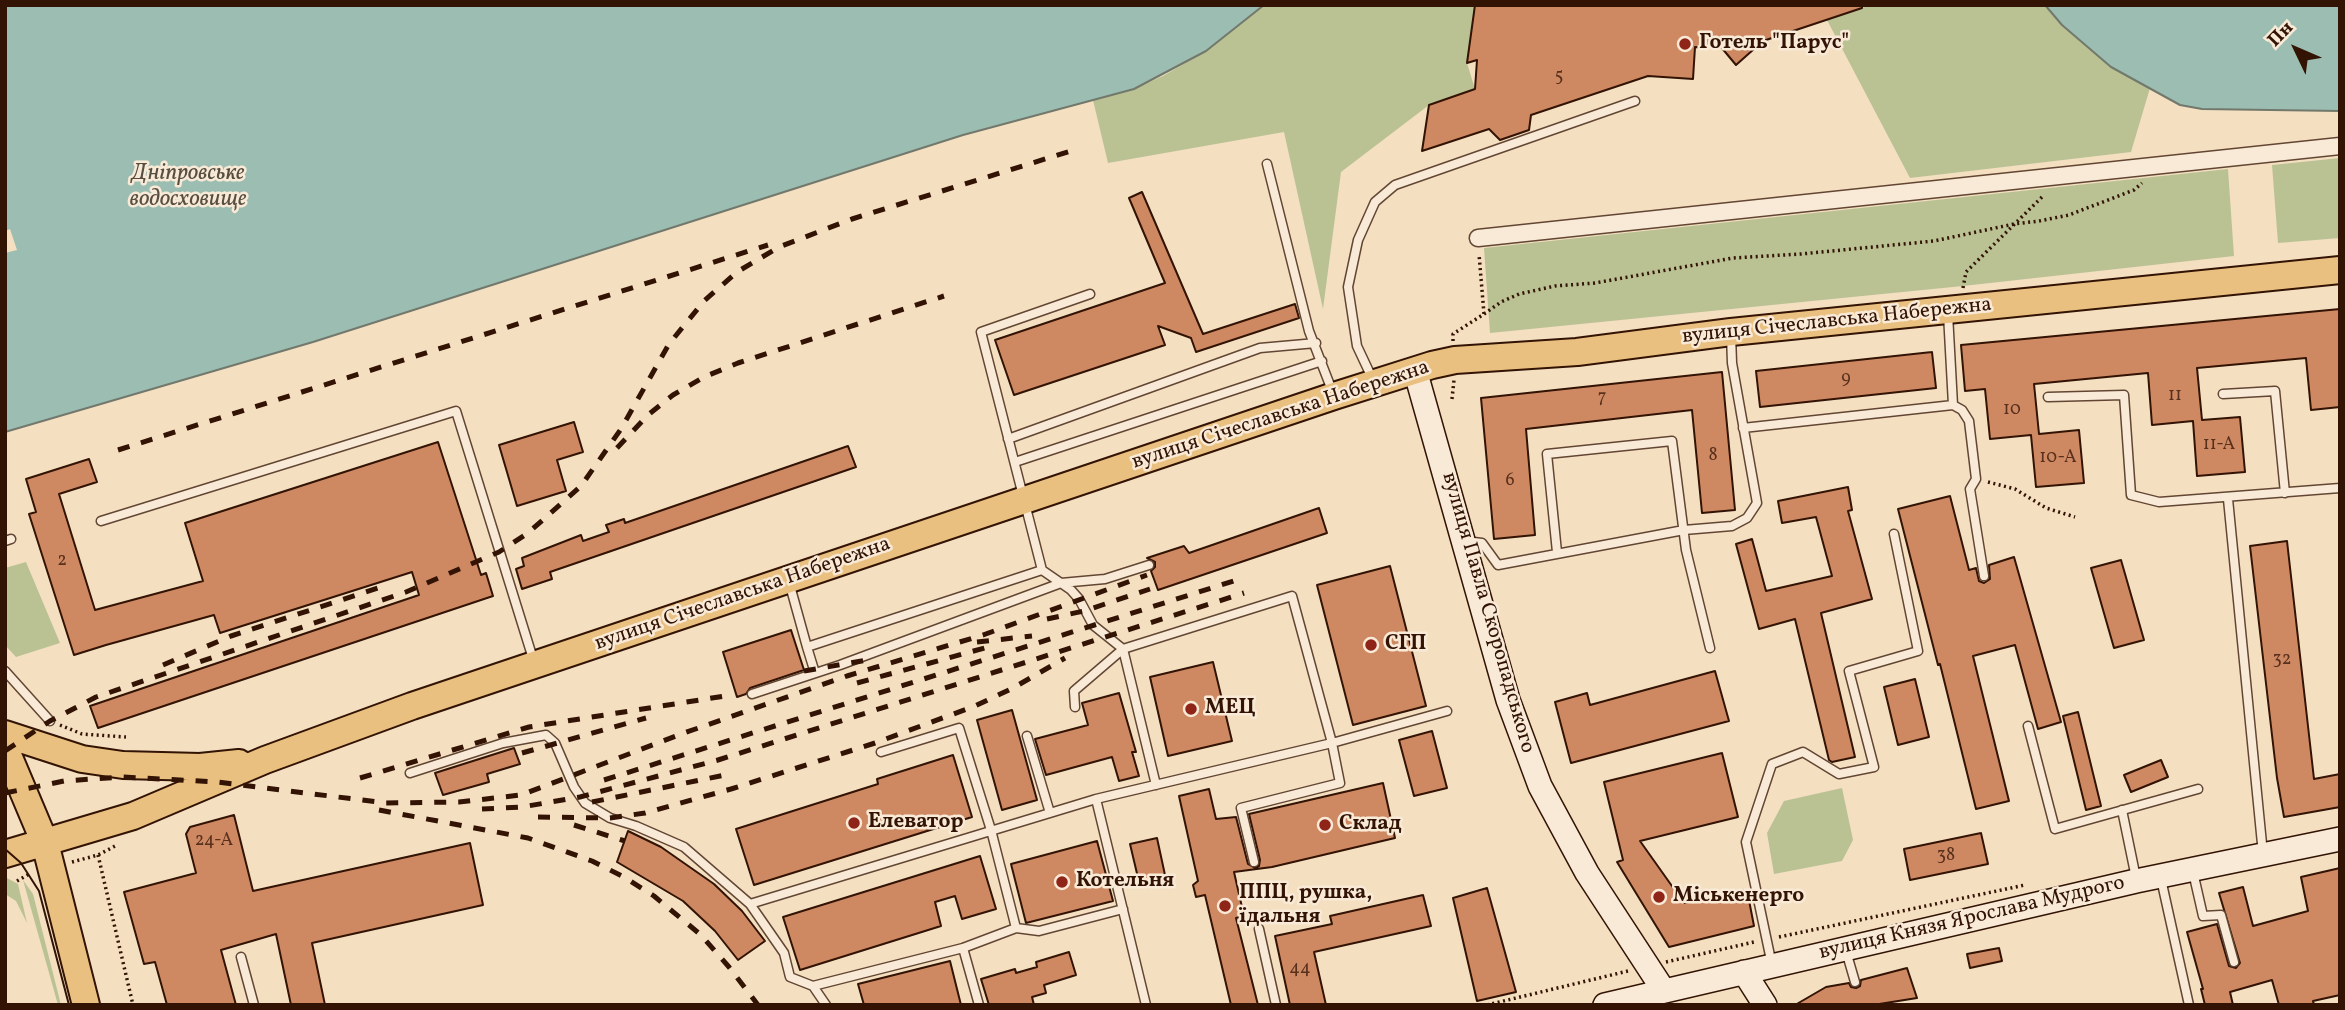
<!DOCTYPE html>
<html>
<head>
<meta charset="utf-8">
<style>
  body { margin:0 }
  #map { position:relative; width:2345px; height:1010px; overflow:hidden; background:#f4dfc1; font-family:Vollkorn,serif }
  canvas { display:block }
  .frame { position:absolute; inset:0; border:7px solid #321304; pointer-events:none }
  .north { position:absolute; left:2261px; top:14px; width:70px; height:70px; -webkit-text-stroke:5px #f8ead7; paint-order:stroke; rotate:314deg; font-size:19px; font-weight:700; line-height:28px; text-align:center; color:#321304 }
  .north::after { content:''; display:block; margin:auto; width:24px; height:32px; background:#321304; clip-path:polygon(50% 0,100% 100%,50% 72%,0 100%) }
</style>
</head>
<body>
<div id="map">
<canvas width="2345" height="1010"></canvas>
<div class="frame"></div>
<div class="north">Пн</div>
</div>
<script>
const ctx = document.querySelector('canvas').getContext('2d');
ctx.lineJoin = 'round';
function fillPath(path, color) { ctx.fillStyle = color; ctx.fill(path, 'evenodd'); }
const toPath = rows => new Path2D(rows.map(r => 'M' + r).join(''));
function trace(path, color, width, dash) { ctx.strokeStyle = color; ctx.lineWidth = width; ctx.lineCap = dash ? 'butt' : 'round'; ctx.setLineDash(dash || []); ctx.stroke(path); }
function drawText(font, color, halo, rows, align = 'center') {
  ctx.font = font + ' Vollkorn,serif'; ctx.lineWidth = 5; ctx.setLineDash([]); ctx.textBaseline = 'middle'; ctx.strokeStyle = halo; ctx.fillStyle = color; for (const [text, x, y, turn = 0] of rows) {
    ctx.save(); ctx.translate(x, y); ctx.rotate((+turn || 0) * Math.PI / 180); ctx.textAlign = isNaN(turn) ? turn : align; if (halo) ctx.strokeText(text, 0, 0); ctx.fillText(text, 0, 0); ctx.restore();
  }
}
fillPath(toPath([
  [1264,5,1475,5,1467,63,1475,89,1429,105,1341,172,1323,309,1284,132,1108,163,1093,100,1134,89,1163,76,1206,51],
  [1870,5,2045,5,2062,25,2111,67,2150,88,2131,152,1910,178,1827,20],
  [2340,158,2340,238,2278,243,2272,165],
  [2228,169,2234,256,1963,286,1490,333,1484,248],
  [26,562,60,643,16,657,5,645,5,568],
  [1842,788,1853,840,1842,861,1774,874,1767,833,1784,801],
  [5,877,18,884,27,923,16,901,5,894],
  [23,880,33,894,61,1005,58,1005]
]), '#bac294');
const water = toPath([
  [5,5,1264,5,1206,51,1134,89,963,135,313,342,5,432,5,5],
  [2045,5,2340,5,2340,111,2202,109,2180,105,2111,67,2062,25,2045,5]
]);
fillPath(water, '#9cbdb1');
trace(water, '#72796c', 2);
fillPath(toPath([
  [10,229,17,250,5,253,5,231]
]), '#f4dfc1');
const building = toPath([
  [1475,5,1862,5,1862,8,1763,41,1736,65,1716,41,1706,48,1695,47,1693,79,1648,76,1531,115,1529,130,1500,140,1489,129,1422,151,1429,105,1475,89,1477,60,1467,63,1475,5],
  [1142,192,1203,334,1295,304,1299,318,1196,352,1191,338,1158,326,1165,345,1014,395,995,340,1165,283,1129,198,1142,192],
  [2340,309,2340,407,2311,410,2306,358,2197,368,2202,420,2240,417,2245,472,2197,476,2193,421,2152,425,2148,373,2034,384,2039,434,2079,430,2084,483,2036,487,2031,435,1990,439,1985,389,1965,391,1961,345,2340,309],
  [1932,352,1936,388,1760,407,1756,371,1932,352],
  [1722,372,1735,510,1702,513,1692,410,1526,429,1535,535,1494,539,1481,398,1722,372],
  [574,422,583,452,557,460,566,491,517,506,499,445,574,422],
  [438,442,481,575,486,573,493,596,98,728,90,706,419,595,412,572,220,633,214,615,106,645,74,655,29,514,36,512,26,479,89,459,97,482,59,494,95,610,203,581,185,523,438,442],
  [848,446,856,467,550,572,552,579,522,589,516,569,524,566,522,558,581,535,583,541,609,532,606,525,624,519,625,523,848,446],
  [1848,487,1852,510,1848,511,1872,599,1821,613,1855,757,1832,762,1829,760,1795,619,1759,629,1736,544,1752,539,1766,591,1832,576,1816,517,1782,523,1778,501,1848,487],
  [1950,496,1969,570,1976,568,1979,581,1984,583,1990,579,1989,565,2014,557,2061,722,2038,729,2015,645,1973,656,2009,801,1976,809,1940,664,1938,665,1898,509,1950,496],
  [1319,508,1327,533,1158,590,1151,571,1155,567,1155,562,1147,558,1184,546,1189,553,1319,508],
  [2287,541,2314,779,2340,774,2340,807,2284,817,2277,778,2250,546,2287,541],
  [2121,560,2144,640,2114,648,2091,568,2121,560],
  [1390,566,1426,706,1353,725,1317,585,1390,566],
  [791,630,804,670,750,688,746,694,737,697,723,652,791,630],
  [1213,662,1232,741,1168,756,1150,677,1213,662],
  [1715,671,1729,721,1571,763,1555,702,1587,693,1590,705,1715,671],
  [1915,679,1929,737,1898,745,1884,687,1915,679],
  [1119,693,1136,752,1132,752,1139,776,1119,781,1112,757,1046,775,1035,739,1088,725,1082,703,1119,693],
  [1012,710,1037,800,1002,810,977,720,1012,710],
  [2078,712,2101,806,2086,810,2063,716,2078,712],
  [1432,731,1447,788,1414,796,1399,740,1432,731],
  [514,748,520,764,487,774,489,782,443,795,435,773,514,748],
  [1722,753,1738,817,1640,841,1684,903,1747,890,1754,926,1669,947,1617,862,1623,860,1604,782,1722,753],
  [953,755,972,817,754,885,736,829,878,784,877,779,953,755],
  [2161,760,2168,777,2131,792,2124,775,2161,760],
  [1383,783,1395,838,1272,867,1234,872,1244,916,1236,918,1258,1005,1231,1005,1205,895,1196,897,1193,885,1198,881,1179,796,1209,789,1216,819,1236,817,1248,864,1255,868,1259,866,1260,860,1249,814,1383,783],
  [234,815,253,891,470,843,483,905,312,943,325,1005,291,1005,276,934,221,950,236,1005,167,1005,155,962,144,964,124,892,196,873,186,834,190,827,234,815],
  [628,831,661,847,714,884,742,911,765,941,738,960,715,931,683,901,617,862,628,831],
  [1981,833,1988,864,1910,880,1904,849,1981,833],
  [1157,838,1165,875,1139,882,1130,844,1157,838],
  [1097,841,1113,901,1026,923,1011,864,1097,841],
  [980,856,996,909,962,919,955,896,935,902,941,926,800,970,783,917,980,856],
  [2340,868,2340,995,2313,1001,2314,1005,2279,1005,2272,980,2230,992,2233,1005,2205,1005,2201,989,2203,989,2187,932,2217,924,2229,966,2236,968,2240,963,2219,893,2243,887,2253,926,2308,911,2301,877,2340,868],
  [1487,888,1516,992,1477,1001,1453,898,1487,888],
  [1423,895,1431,926,1314,952,1326,1005,1290,1005,1275,936,1332,924,1330,916,1423,895],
  [1999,948,2002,961,1970,968,1967,954,1999,948],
  [1069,952,1076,975,1044,985,1046,993,1032,997,1034,1005,989,1005,981,979,1015,969,1016,973,1037,967,1036,962,1069,952],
  [950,961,961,1005,864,1005,858,984,950,961],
  [1907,968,1917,998,1873,1005,1795,1005,1826,987,1849,983,1851,987,1856,988,1860,986,1861,980,1907,968]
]);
fillPath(building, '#ce8963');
trace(building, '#321304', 2);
const lane = toPath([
  [1267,164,1309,331,1333,393],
  [1090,294,981,332,1042,570,1071,590,1079,599,1093,625,1123,649,1156,785],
  [1948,314,1953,405],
  [1373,380,1357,346,1348,287,1358,240,1375,202,1395,185,1635,101],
  [2223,394,2275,391,2285,493],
  [2048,397,2124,395,2131,495,2159,502,2340,488],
  [1743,428,1953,405,1962,410,1969,421,1976,479,1970,489,1984,576],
  [1008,439,1260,348,1316,343],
  [1015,462,1322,361],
  [2228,499,2263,854],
  [101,521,456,411,534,662],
  [5,541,11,539],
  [1465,541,1482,543,1498,565,1684,530,1732,526,1747,518,1757,503,1732,363,1731,335],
  [1557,552,1547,454,1672,441,1686,550,1710,648],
  [789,582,807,647,1042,570],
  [807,647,815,673],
  [5,671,50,721],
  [752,694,840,665,1061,583,1105,579,1149,565],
  [1075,707,1074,691,1123,649,1292,596,1332,743,1340,783,1241,808,1254,862],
  [2028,726,2055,829,2198,789],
  [1027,736,1050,813],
  [881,752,959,728,991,830,1016,928],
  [410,773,503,743,546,735,555,743,574,787,585,803,610,818,636,826,684,847,750,904,784,953,790,977,813,986,963,948,1016,928,1039,931,1123,909],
  [1096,799,1146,1005],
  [2122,810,2136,878],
  [2193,872,2203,916,2221,915,2234,962],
  [2161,879,2189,1005],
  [750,904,1096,799,1332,743,1447,711],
  [1259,929,1276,1005],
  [963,948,979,1005],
  [1846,951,1855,982],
  [241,957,254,1005],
  [1772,965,1746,842,1772,764,1803,752,1839,774,1874,767,1849,671,1918,651,1894,534],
  [813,986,826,1005]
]);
const street = toPath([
  [1478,238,2340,146]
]);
const secondary = toPath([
  [1415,370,1508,700,1540,786,1587,873,1664,991],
  [1744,972,1765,1005],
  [1605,1005,2136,881,2340,839]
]);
const primary = toPath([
  [5,734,82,759,123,765,200,767,239,763],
  [5,748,45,843,86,1005],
  [5,854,133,816,265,760,412,706,1334,396,1432,365,1455,360,1577,352,1731,332,2340,270]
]);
trace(lane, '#624633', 11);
trace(street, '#624633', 19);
trace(secondary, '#321304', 26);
trace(primary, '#321304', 30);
trace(toPath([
  [1963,288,1966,272,2044,195],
  [1484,314,1501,302,1519,294,1555,286,1595,283,1733,258,1801,254,1934,241,2014,224,2039,221,2069,215,2134,190,2142,183],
  [1453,341,1453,334,1484,314,1479,254],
  [1452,399,1454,380],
  [1988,482,2015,489,2046,508,2075,517],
  [60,725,82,734,126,737],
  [98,855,133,1005],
  [72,862,98,855,117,845],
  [17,881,31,873],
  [1779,937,2025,885],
  [1666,962,1754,942],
  [1487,1005,1628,971]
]), '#321304', 3.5, [2, 3.5]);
trace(lane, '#f8ead7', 8);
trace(street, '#f8ead7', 16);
trace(secondary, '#f8ead7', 23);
trace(primary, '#eac080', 26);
trace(toPath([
  [5,849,21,863,39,891,69,1005]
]), '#321304', 2);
trace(toPath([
  [617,448,648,415,673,395,704,377,738,363,944,296],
  [118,450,768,245],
  [1047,619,1084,611,1150,589],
  [977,642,1032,636],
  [163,665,231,636,381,587],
  [804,671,873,659],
  [857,683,992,646],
  [5,751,50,721,96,697,406,592,499,552,528,533,581,486,621,429,669,344,704,301,737,272,779,247,852,219,1074,150],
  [522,753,646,718],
  [360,778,529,727,731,695],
  [604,780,1240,579],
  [5,793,64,781,122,777,217,782,386,803,459,802,521,795,684,733,847,676,983,635,1147,575],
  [592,802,730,774],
  [482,809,522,807,580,797,718,760,1244,593],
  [379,810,528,838,592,861,624,877,654,896,701,935,729,967,758,1005],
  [538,817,610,818,645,813,731,789,875,743,975,706,1013,688,1065,658],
  [574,825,625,841]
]), '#321304', 5, [12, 12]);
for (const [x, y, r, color] of [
  [1685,44,7,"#8f2418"],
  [1371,645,7,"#8f2418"],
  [1191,709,7,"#8f2418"],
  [854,823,7,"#8f2418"],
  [1325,825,7,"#8f2418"],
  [1062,882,7,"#8f2418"],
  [1659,897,7,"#8f2418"],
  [1225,906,7,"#8f2418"]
]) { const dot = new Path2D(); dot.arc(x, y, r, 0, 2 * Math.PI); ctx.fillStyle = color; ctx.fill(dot); trace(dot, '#f8ead7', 2.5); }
drawText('18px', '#59301c', null, [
  ["5",1559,78],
  ["9",1846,380],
  ["11",2175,397],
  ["7",1602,399],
  ["10",2012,411],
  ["11-А",2219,446],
  ["8",1713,457],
  ["10-А",2058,459],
  ["6",1510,482],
  ["2",62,562],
  ["32",2282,661],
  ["24-А",214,842],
  ["38",1946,857],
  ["44",1300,970]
]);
drawText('bold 21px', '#321304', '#f8ead7', [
  ["Готель \"Парус\"",1699,44],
  ["СГП",1385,645],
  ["МЕЦ",1205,709],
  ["Елеватор",868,823],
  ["Склад",1339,825],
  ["Котельня",1076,882],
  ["ППЦ, рушка,",1239,894],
  ["їдальня",1239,918],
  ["Міськенерго",1673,897]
], 'left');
drawText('21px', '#321304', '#f8ead7', [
  ["вулиця Січеславська Набережна",1837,322,-6],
  ["вулиця Січеславська Набережна",1281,416,-18],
  ["вулиця Січеславська Набережна",743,595,-19],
  ["вулиця Павла Скоропадського",1487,613,74],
  ["вулиця Князя Ярослава Мудрого",1972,919,-13]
]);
drawText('italic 23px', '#574e41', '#f8ead7', [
  ["Дніпровське",188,175],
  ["водосховище",188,201]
]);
</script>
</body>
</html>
